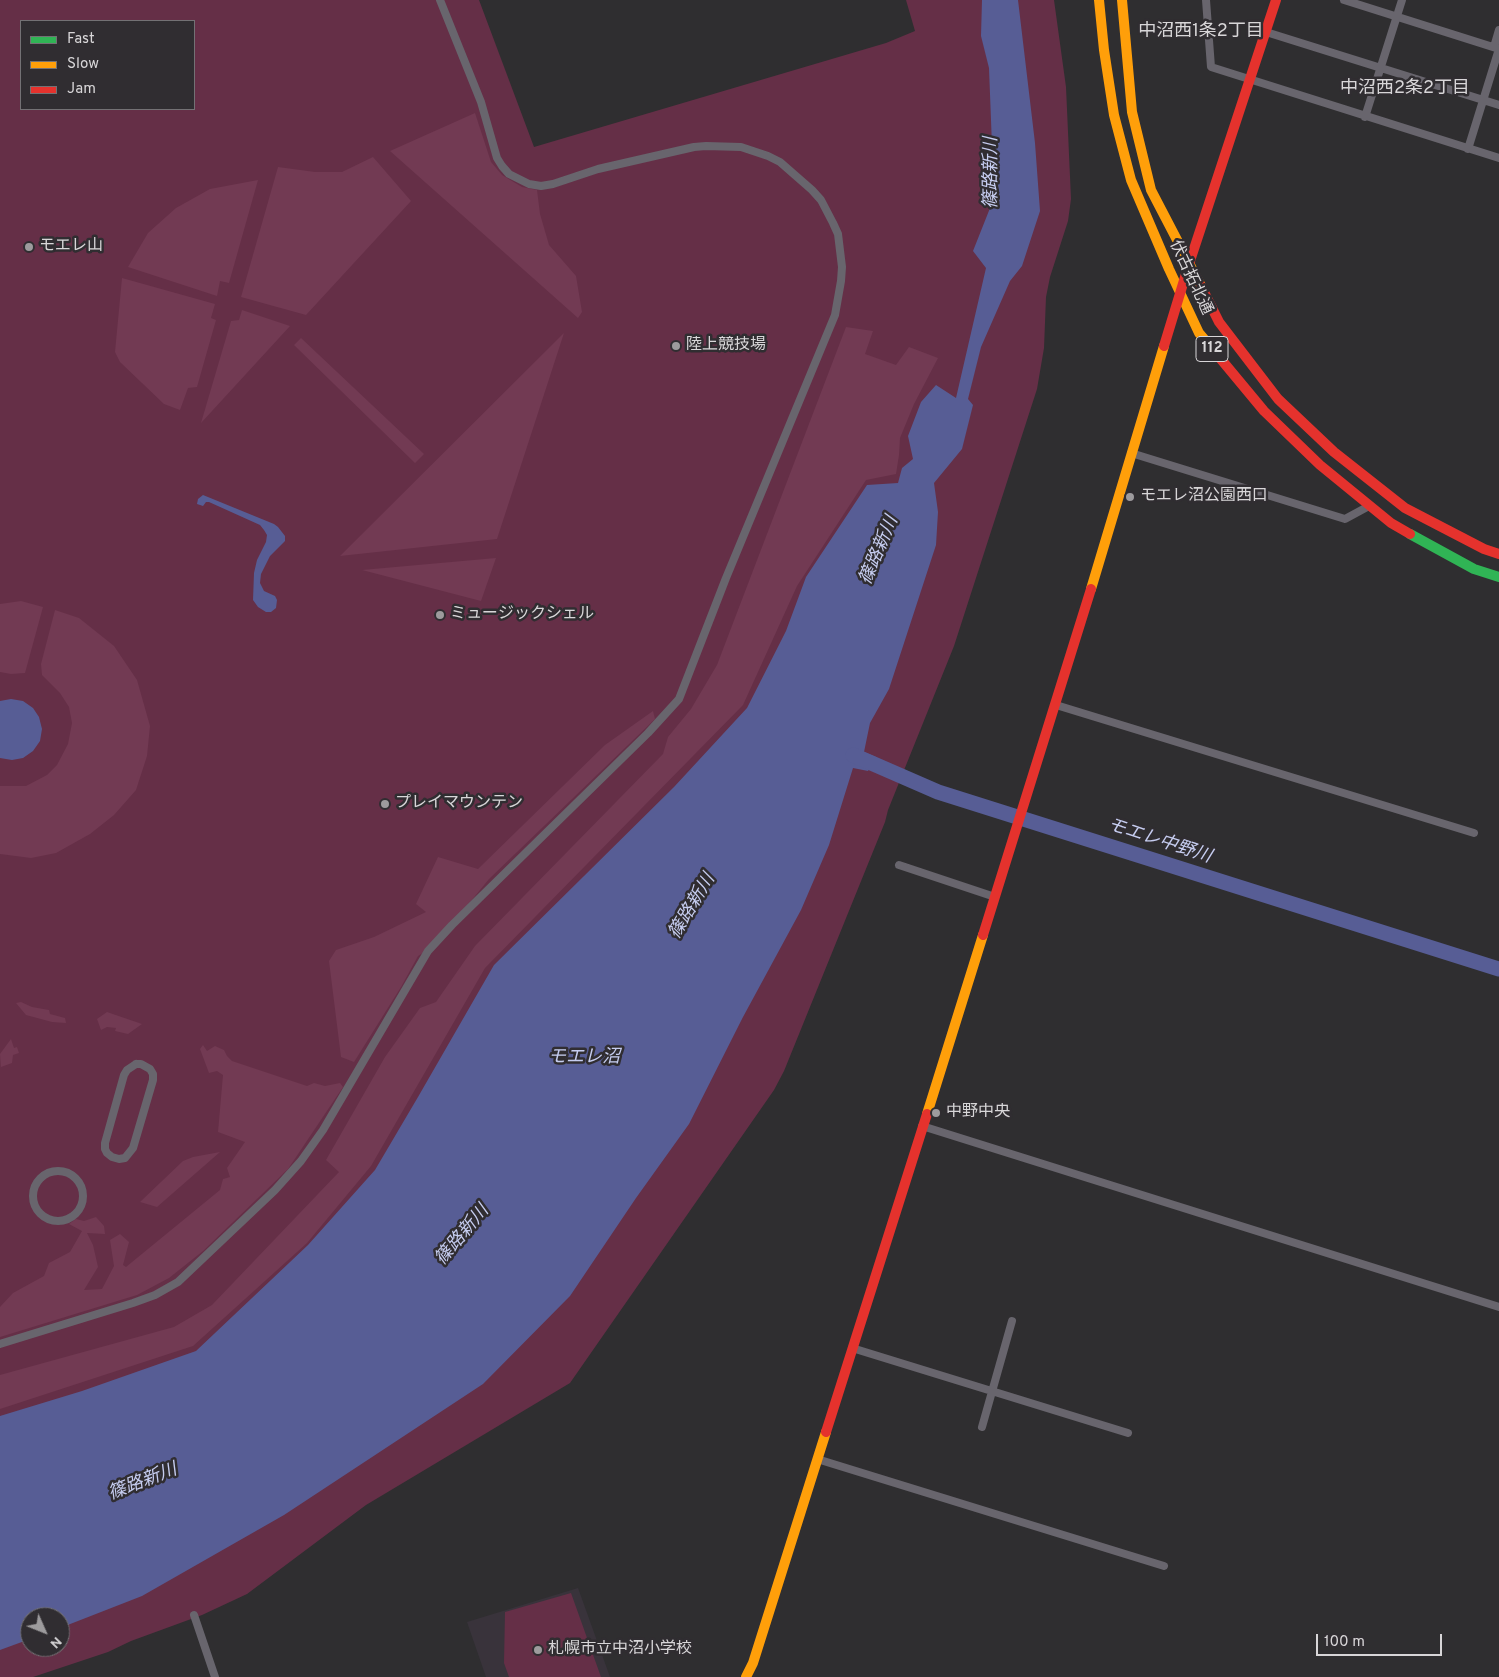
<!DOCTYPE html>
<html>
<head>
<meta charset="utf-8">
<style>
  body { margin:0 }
  #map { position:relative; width:1499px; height:1677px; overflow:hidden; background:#2f2e30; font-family:Overpass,sans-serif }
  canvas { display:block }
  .legend { position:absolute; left:20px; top:20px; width:175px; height:90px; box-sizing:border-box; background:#302d31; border:1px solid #737174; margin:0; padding:6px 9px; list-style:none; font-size:15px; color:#d8d6d8 }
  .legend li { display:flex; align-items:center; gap:10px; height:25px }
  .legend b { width:25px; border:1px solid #737174 }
  .north { position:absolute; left:20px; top:1607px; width:50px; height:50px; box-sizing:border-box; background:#302d31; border:1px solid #737174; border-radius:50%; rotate:134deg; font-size:14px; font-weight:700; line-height:20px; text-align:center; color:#d8d6d8 }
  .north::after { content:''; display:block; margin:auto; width:18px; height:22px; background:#9d9b9d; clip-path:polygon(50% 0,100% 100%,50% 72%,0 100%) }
  .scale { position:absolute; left:1316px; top:1634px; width:126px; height:22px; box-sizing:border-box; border:2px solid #d8d6d8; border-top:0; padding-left:6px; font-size:15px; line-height:18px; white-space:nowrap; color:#d8d6d8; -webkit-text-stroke:4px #302d31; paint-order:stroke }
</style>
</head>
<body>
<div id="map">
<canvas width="1499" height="1677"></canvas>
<ul class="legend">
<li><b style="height:6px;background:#30b455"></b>Fast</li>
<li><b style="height:6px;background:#ff9f0a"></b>Slow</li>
<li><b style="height:6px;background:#e5322d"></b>Jam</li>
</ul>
<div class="north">N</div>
<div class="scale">100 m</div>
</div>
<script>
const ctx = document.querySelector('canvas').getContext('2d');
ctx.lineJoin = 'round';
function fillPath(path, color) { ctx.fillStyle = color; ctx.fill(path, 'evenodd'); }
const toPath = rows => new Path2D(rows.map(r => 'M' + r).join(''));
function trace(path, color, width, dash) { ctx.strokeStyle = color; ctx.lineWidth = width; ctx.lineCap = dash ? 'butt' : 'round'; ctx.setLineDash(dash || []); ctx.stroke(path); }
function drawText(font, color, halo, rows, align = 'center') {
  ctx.font = font + ' Overpass,"Noto Sans JP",sans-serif'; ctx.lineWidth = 5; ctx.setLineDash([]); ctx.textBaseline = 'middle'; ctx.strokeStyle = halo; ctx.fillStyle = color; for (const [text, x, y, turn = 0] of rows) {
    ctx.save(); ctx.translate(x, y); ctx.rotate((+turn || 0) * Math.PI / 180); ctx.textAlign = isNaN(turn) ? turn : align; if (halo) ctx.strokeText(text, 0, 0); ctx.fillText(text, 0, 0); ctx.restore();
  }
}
fillPath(toPath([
  [578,1588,610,1677,486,1677,467,1622]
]), '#39333b');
fillPath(toPath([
  [0,0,479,0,534,147,886,43,915,31,906,0,1054,0,1066,87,1071,199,1068,221,1050,277,1046,297,1044,348,1037,389,954,646,888,810,885,822,784,1071,774,1090,570,1383,366,1505,247,1594,202,1615,131,1641,108,1652,33,1677,0,1677],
  [21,21,194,21,194,109,21,109],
  [30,1617,60,1617,60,1647,30,1647],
  [571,1593,601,1677,509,1677,504,1663,505,1612]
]), '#652f47');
fillPath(toPath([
  [475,113,491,162,502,175,522,187,537,190,540,214,549,245,576,276,582,312,578,318,390,151],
  [373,157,411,201,306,315,241,297,278,167,315,172,342,172],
  [258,180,229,283,220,281,217,296,128,267,148,233,176,208,210,189],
  [122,278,215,304,211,318,216,320,197,387,188,388,180,410,164,404,120,362,115,352],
  [242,310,290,326,201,423,231,321,239,320],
  [846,327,873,331,865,354,896,365,909,347,938,358,914,404,900,438,899,455,896,474,866,480,797,586,743,705,485,968,371,1166,307,1243,193,1346,0,1409,0,1375,174,1327,212,1305,339,1172,326,1160,385,1057,420,1008,436,1002,475,946,663,754,668,737,691,709,717,665],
  [564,333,497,539,340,556],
  [301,338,424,454,415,463,294,345],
  [496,558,481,601,362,570],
  [21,601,43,607,25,673,11,674,0,672,0,604],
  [55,610,79,618,114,646,137,680,150,726,147,756,136,790,114,815,90,834,56,853,31,858,0,854,0,786,26,786,47,775,57,765,68,744,72,723,69,707,60,693,42,675,41,664],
  [653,711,655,719,489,879,434,946,418,956,401,987,354,1062,341,1057,329,961,336,950,374,937,426,912,416,904,438,857,478,869,605,745],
  [21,1002,32,1007,49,1010,50,1014,65,1018,66,1023,52,1022,26,1015,16,1003],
  [107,1012,142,1024,128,1034,115,1031,116,1028,107,1027,101,1030,97,1019],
  [11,1039,14,1048,17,1047,19,1053,13,1055,12,1063,1,1067,1,1069,0,1054],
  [203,1045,207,1051,215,1046,224,1050,227,1056,232,1061,307,1086,314,1083,325,1086,340,1083,343,1087,288,1169,203,1251,169,1278,137,1295,0,1337,0,1307,13,1293,44,1276,49,1263,70,1252,82,1231,69,1224,76,1219,84,1221,96,1217,104,1226,105,1234,87,1233,93,1245,98,1267,84,1290,102,1289,114,1266,110,1240,120,1234,129,1242,123,1265,126,1267,220,1190,223,1179,230,1177,227,1168,245,1142,218,1132,223,1075,217,1071,209,1073,200,1049],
  [220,1152,157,1207,140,1202,183,1161,193,1157]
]), '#723a53');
fillPath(toPath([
  [982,0,1018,0,1035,143,1040,211,1022,266,1010,281,981,347,968,399,973,405,962,449,934,483,938,512,936,545,889,689,870,723,864,752,876,757,868,771,853,768,829,845,801,910,743,1017,689,1124,636,1198,570,1296,483,1384,284,1515,142,1596,60,1628,60,1617,30,1617,30,1639,0,1650,0,1416,82,1391,196,1351,308,1245,375,1170,418,1097,494,965,674,787,747,708,786,631,806,577,867,485,898,483,902,468,913,459,908,436,921,402,936,385,956,398,986,268,973,251,994,198,989,68,981,36],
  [203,495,274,524,278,527,285,536,285,541,270,556,261,574,260,583,264,591,275,596,277,600,276,608,271,612,266,612,258,607,253,600,254,573,257,560,266,542,267,535,264,530,260,525,209,502,206,502,203,506,197,504,198,499],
  [11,699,23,701,33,708,39,717,42,729,40,741,33,751,23,758,12,760,0,758,0,701]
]), '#575d95');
trace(toPath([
  [853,755,938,792,1499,969]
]), '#575d95', 15);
trace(toPath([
  [1206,0,1211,67,1499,158],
  [1344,0,1499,49],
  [1266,32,1499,105],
  [1494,47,1499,30],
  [1365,117,1402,0],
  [1468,149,1499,49],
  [1131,453,1345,519,1369,506],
  [1056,705,1474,833],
  [899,865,995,897],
  [136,1064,141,1064,150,1069,153,1074,153,1080,133,1148,125,1158,119,1159,112,1157,107,1153,105,1149,105,1143,124,1075,127,1070,136,1064],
  [922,1126,1499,1307],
  '33 1196a25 25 0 1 1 50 0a25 25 0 1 1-50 0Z',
  [0,1344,133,1303,155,1295,178,1282,275,1190,301,1161,323,1130,428,951,452,925,648,733,679,699,726,578,835,315,841,281,842,267,838,234,833,223,821,200,812,190,780,162,768,156,741,147,706,146,694,147,598,169,553,184,541,186,529,184,509,174,502,166,497,158,481,102,440,0],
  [852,1348,1128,1433],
  [982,1427,1012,1321],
  [817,1459,1164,1566],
  [194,1615,215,1677]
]), '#68656d', 8);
trace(toPath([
  [1410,534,1474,569,1499,577]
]), '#30b455', 10);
trace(toPath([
  [1099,0,1104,50,1114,115,1131,180,1169,269,1199,333,1210,346],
  [1122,0,1132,112,1151,190,1201,286],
  [1091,589,1164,346],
  [927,1114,983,935],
  [746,1677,753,1663,826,1432]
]), '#ff9f0a', 10);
trace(toPath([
  [1201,286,1219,322,1278,399,1334,452,1405,508,1484,549,1499,554],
  [1164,346,1189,264,1276,0],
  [1210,346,1264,411,1320,465,1391,523,1410,534],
  [983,935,1091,589],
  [826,1432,927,1114]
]), '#e5322d', 10);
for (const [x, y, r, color] of [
  [29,247,5,"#9d9b9d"],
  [676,346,5,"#9d9b9d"],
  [1130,497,5,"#9d9b9d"],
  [440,615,5,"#9d9b9d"],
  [385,804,5,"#9d9b9d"],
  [936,1113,5,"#9d9b9d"],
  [538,1650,5,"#9d9b9d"]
]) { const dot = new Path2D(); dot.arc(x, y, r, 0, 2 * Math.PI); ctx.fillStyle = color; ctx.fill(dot); trace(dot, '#302d31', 2); }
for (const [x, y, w] of [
  [1212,349,32]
]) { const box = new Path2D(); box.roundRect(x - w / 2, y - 12.5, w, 25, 4); ctx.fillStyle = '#302d31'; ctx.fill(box); trace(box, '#d8d6d8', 1); }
drawText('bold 15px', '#d8d6d8', null, [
  ["112",1212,349]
]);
drawText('16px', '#d8d6d8', '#302d31', [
  ["モエレ山",39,247],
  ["陸上競技場",686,346],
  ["モエレ沼公園西口",1140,497],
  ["ミュージックシェル",450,615],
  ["プレイマウンテン",395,804],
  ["中野中央",946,1113],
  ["札幌市立中沼小学校",548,1650]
], 'left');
drawText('16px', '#d8d6d8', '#302d31', [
  ["伏古拓北通",1190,278,65]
]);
drawText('18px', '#d8d6d8', '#302d31', [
  ["中沼西1条2丁目",1201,32],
  ["中沼西2条2丁目",1405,89]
]);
drawText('italic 18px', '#c6cdf0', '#302d31', [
  ["篠路新川",992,173,-90],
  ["篠路新川",880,551,-67],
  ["モエレ中野川",1159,842,18],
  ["篠路新川",693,907,-59],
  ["モエレ沼",584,1058],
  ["篠路新川",463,1236,-50],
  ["篠路新川",143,1483,-21]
]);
</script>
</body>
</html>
